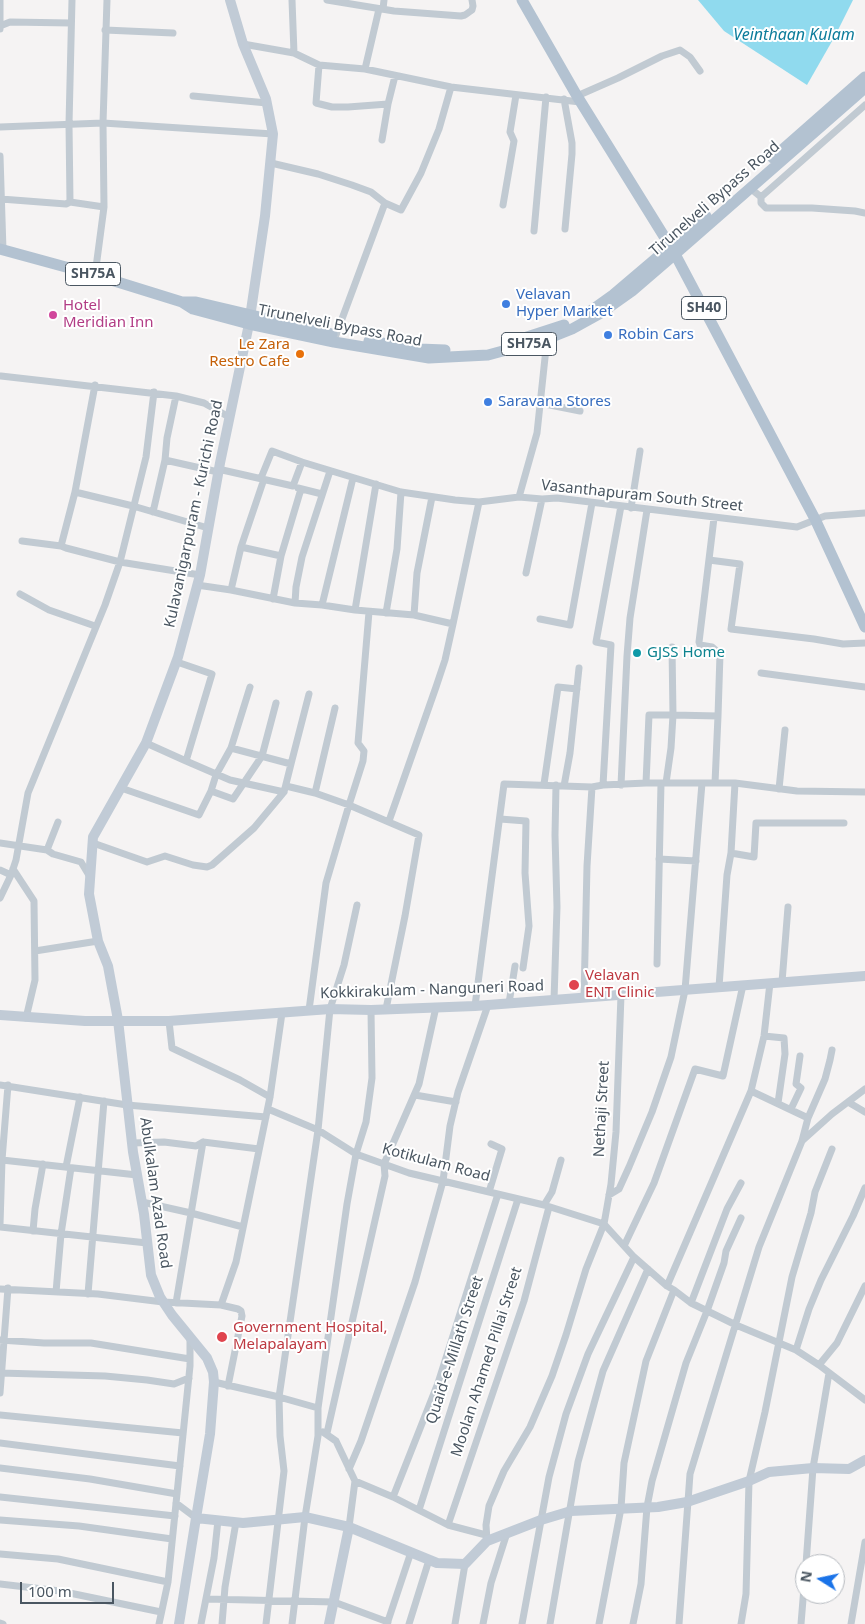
<!DOCTYPE html>
<html>
<head>
<meta charset="utf-8">
<style>
  body { margin:0 }
  #map { position:relative; width:865px; height:1624px; overflow:hidden; background:#f5f3f3; font-family:"Noto Sans",sans-serif }
  canvas { display:block }
  .north { position:absolute; left:795px; top:1554px; width:50px; height:50px; box-sizing:border-box; background:#fff; border:1px solid #b7bbc0; border-radius:50%; rotate:280deg; font-size:14px; font-weight:700; line-height:20px; text-align:center; color:#4a5661 }
  .north::after { content:''; display:block; margin:auto; width:18px; height:22px; background:#1a73e8; clip-path:polygon(50% 0,100% 100%,50% 72%,0 100%) }
  .scale { position:absolute; left:20px; top:1582px; width:94px; height:22px; box-sizing:border-box; border:2px solid #4a5661; border-top:0; padding-left:6px; font-size:15px; line-height:18px; white-space:nowrap; color:#4a5661; -webkit-text-stroke:4px #fff; paint-order:stroke }
</style>
</head>
<body>
<div id="map">
<canvas width="865" height="1624"></canvas>
<div class="north">N</div>
<div class="scale">100 m</div>
</div>
<script>
const ctx = document.querySelector('canvas').getContext('2d');
ctx.lineJoin = 'round';
function fillPath(path, color) { ctx.fillStyle = color; ctx.fill(path, 'evenodd'); }
const toPath = rows => new Path2D(rows.map(r => 'M' + r).join(''));
function trace(path, color, width, dash) { ctx.strokeStyle = color; ctx.lineWidth = width; ctx.lineCap = dash ? 'butt' : 'round'; ctx.setLineDash(dash || []); ctx.stroke(path); }
function drawText(font, color, halo, rows, align = 'center') {
  ctx.font = font + ' "Noto Sans",sans-serif'; ctx.lineWidth = 4; ctx.setLineDash([]); ctx.textBaseline = 'middle'; ctx.strokeStyle = halo; ctx.fillStyle = color; for (const [text, x, y, turn = 0] of rows) {
    ctx.save(); ctx.translate(x, y); ctx.rotate((+turn || 0) * Math.PI / 180); ctx.textAlign = isNaN(turn) ? turn : align; if (halo) ctx.strokeText(text, 0, 0); ctx.fillText(text, 0, 0); ctx.restore();
  }
}
fillPath(toPath([
  [698,0,853,0,835,36,807,85,724,31]
]), '#90daee');
trace(toPath([
  [292,0,294,53],
  [327,0,394,11,461,16,465,15,472,10,473,6,472,0],
  [383,9,384,0],
  [0,26,0,0],
  [0,29,0,26,10,22,71,23],
  [105,30,173,33],
  [243,44,294,53,319,65,365,69,451,87,580,102],
  [319,65,316,103,332,107,348,107,388,104],
  [365,69,379,9],
  [193,96,267,103],
  [577,96,618,78,662,56,680,50,690,57,700,71],
  [564,99,572,143,572,154,565,229],
  [0,127,103,123,273,134],
  [382,140,388,104,395,76],
  [0,156,3,250],
  [271,163,318,174,352,185,371,192,385,203,336,335],
  [750,188,761,197,761,203,766,208,812,208,855,211,865,213],
  [761,197,865,105],
  [1,199,66,204,70,202,104,207],
  [70,202,69,124,72,0],
  [385,203,401,210,421,173,439,129,451,87],
  [503,205,514,141,510,132,516,95],
  [534,231,546,97],
  [95,275,104,207,103,123,107,0],
  [1,376,176,396,204,403,229,417],
  [95,385,75,492,133,506,208,528],
  [154,392,146,457,120,562,200,575],
  [176,396,167,438,165,460,218,472],
  [540,403,580,411],
  [218,469,293,486,302,462,401,492,455,500,479,502,519,497,542,499,557,498,797,527,825,516,865,513],
  [261,478,272,451,302,462],
  [298,488,322,494],
  [519,497,537,433,547,339],
  [621,506,596,642,611,645,603,785,646,783,735,783,797,791,865,792],
  [631,508,640,451],
  [153,512,165,460],
  [714,518,699,642,700,645,712,647,720,654,718,716],
  [22,541,61,546,75,492],
  [241,547,281,556,301,489],
  [709,560,740,564,731,629,814,639,843,644,865,643],
  [526,573,542,499],
  [197,585,231,590,241,547,264,479],
  [231,590,295,603,322,605,355,610,414,615,453,624,479,502],
  [20,594,49,610,95,626],
  [273,599,281,556],
  [295,603,296,587,302,557,330,471],
  [322,605,353,478],
  [355,610,376,484],
  [369,612,358,743,364,751,363,761,349,805,419,835,405,916,386,1009],
  [386,613,397,549,401,492],
  [414,615,417,573,432,497],
  [540,619,570,625,592,503],
  [177,662,212,674,186,761,230,780,284,792,291,764,231,748,250,687],
  [761,673,865,687],
  [146,743,186,761],
  [291,764,309,694],
  [646,783,649,715,673,715,718,716,715,783],
  [666,783,671,748,673,715,672,647],
  [544,784,558,687,577,689],
  [621,785,627,656,630,618,647,510],
  [286,786,315,793,335,708],
  [564,786,570,753,579,668],
  [121,788,199,815,211,791,233,799,262,756,276,703],
  [779,789,785,730],
  [211,791,216,775,231,748],
  [500,819,526,821,525,873,529,926,523,968],
  [389,821,436,687,445,660,453,624],
  [0,843,47,850,53,854,81,862,90,877],
  [93,843,147,862,165,856,193,865,207,867,212,865,254,828,284,792],
  [47,850,58,822],
  [731,853,754,857,756,823,844,823],
  [659,859,696,861],
  [13,869,34,901,35,980,26,1018],
  [0,870,11,875],
  [0,898,11,875,16,860,28,793,105,605,120,562,66,548,61,546],
  [35,951,98,941],
  [657,964,661,783],
  [782,982,788,907],
  [719,987,727,875,731,853,735,783],
  [584,997,587,866,592,787,603,785],
  [554,1000,557,907,555,835,556,785],
  [509,1003,515,966],
  [475,1006,504,784,592,787],
  [309,1010,326,883,349,805,315,793],
  [169,1021,172,1048,240,1080,270,1097],
  [764,1036,784,1038,785,1054,778,1103],
  [0,1085,127,1105,266,1117],
  [8,1085,2,1160,137,1175],
  [751,1091,808,1118],
  [415,1095,456,1102],
  [848,1102,865,1112],
  [268,1109,318,1130,356,1154,409,1173,544,1205,604,1224],
  [791,1109,801,1088,796,1084,800,1056],
  [802,1141,832,1114,865,1089],
  [132,1143,164,1142,196,1146,203,1142],
  [489,1192,502,1149,491,1144],
  [609,1195,619,1189,629,1167,652,1112,671,1057,685,990,702,783],
  [142,1202,191,1213,243,1227],
  [544,1205,552,1192,561,1160],
  [604,1224,634,1257,667,1286,674,1290,691,1303,736,1325,796,1350,809,1309,821,1280,853,1216,865,1188],
  [0,1225,2,1160],
  [0,1227,147,1243],
  [33,1231,35,1209,43,1164],
  [624,1246,654,1183,695,1069,723,1076,743,985],
  [667,1286,751,1091,764,1036,770,983],
  [0,1289,98,1294,163,1302,221,1305,238,1309,241,1311,242,1316,228,1386],
  [56,1292,61,1234,71,1168,66,1167,80,1097],
  [88,1294,104,1101],
  [176,1303,203,1142,259,1149],
  [691,1303,727,1209,741,1183],
  [221,1305,236,1262,270,1097,282,1013],
  [0,1340,44,1343,91,1343,190,1359],
  [796,1350,819,1365,837,1343,865,1286],
  [819,1365,865,1400],
  [0,1373,105,1376,147,1380,174,1384,189,1378],
  [214,1382,279,1397,318,1130,330,1009,344,965,357,905],
  [0,1393,8,1288],
  [318,1408,347,1204,356,1154,366,1122,372,1078,371,1010],
  [0,1415,183,1433],
  [323,1432,336,1441,355,1481,349,1527],
  [327,1433,385,1176,384,1164,419,1084,436,1007],
  [0,1443,180,1466],
  [0,1468,90,1479,177,1494],
  [349,1469,361,1441,415,1282,443,1181,450,1126,458,1092,488,1005],
  [355,1481,393,1497,448,1525,486,1535],
  [0,1497,175,1516],
  [393,1497,438,1383,498,1194],
  [176,1503,196,1518],
  [419,1510,518,1199],
  [0,1520,79,1526,172,1539],
  [448,1525,524,1301,549,1207],
  [487,1541,486,1525,489,1506,504,1471,530,1427,552,1376,566,1335,586,1269,604,1224,611,1184,616,1132,621,995],
  [0,1554,58,1559,168,1582],
  [806,1564,813,1468,829,1373],
  [0,1584,60,1591,161,1612],
  [206,1599,334,1602,388,1622],
  [0,1623,3,1624],
  [159,1624,168,1582,190,1366,190,1337],
  [201,1624,214,1558,218,1520],
  [222,1624,225,1587,236,1522],
  [266,1624,284,1471,280,1436,279,1397,318,1408,318,1436,305,1517,292,1624],
  [387,1624,411,1552],
  [409,1624,429,1560],
  [455,1624,465,1564],
  [483,1624,491,1583,507,1533],
  [522,1624,549,1477,566,1414,588,1354,634,1257],
  [550,1624,578,1462,603,1371,648,1269],
  [599,1624,621,1508,624,1463,646,1361,674,1290],
  [633,1624,641,1584,647,1507,652,1481,686,1363,707,1311,724,1263,726,1251,741,1218],
  [679,1624,690,1474,759,1247,802,1141,808,1118,825,1079,830,1060,832,1050],
  [741,1624,746,1594,749,1481,765,1412,792,1277,811,1213,815,1192,832,1149],
  [801,1624,805,1575],
  [851,1624,865,1542]
]), '#c1cad2', 7);
trace(toPath([
  [230,0,243,44,266,99,273,134,265,216,249,324,220,463,200,575,178,657,146,743,93,837,89,894,98,941,108,966,118,1020,133,1152,144,1214,151,1275,160,1297,172,1315,207,1358,213,1372,214,1382,210,1434,196,1518,243,1523,305,1517,349,1527,437,1563,465,1564,487,1541,541,1520,571,1511,658,1507,687,1502,749,1481,769,1472,813,1468,849,1469,865,1460],
  [0,1015,85,1021,169,1021,330,1009,371,1010,475,1006,865,976],
  [179,1624,196,1518],
  [329,1624,349,1527]
]), '#c1cbd6', 10);
trace(toPath([
  [522,0,577,96,675,254,815,519,865,627],
  [773,158,865,77],
  [0,249,95,275,182,302,193,309,249,324,334,342,429,358,488,355,547,339,572,329,601,313,632,291,675,254,865,88],
  [182,302,196,302,332,334],
  [585,315,613,295,706,216],
  [527,337,564,325],
  [369,341,419,349,445,350]
]), '#b3c2d1', 11);
for (const [x, y, r, color] of [
  [506,304,5,"#3f7fe0"],
  [53,315,5,"#d1479c"],
  [608,335,5,"#3f7fe0"],
  [300,354,5,"#e8710a"],
  [488,402,5,"#3f7fe0"],
  [637,653,5,"#0f9aa8"],
  [574,985,6,"#e0444e"],
  [222,1337,6,"#e0444e"]
]) { const dot = new Path2D(); dot.arc(x, y, r, 0, 2 * Math.PI); ctx.fillStyle = color; ctx.fill(dot); trace(dot, '#fff', 2); }
for (const [x, y, w] of [
  [93,274,55],
  [704,308,45],
  [529,344,55]
]) { const box = new Path2D(); box.roundRect(x - w / 2, y - 11.5, w, 23, 4); ctx.fillStyle = '#fff'; ctx.fill(box); trace(box, '#4a5661', 1); }
drawText('bold 14px', '#4a5661', null, [
  ["SH75A",93,274],
  ["SH40",704,308],
  ["SH75A",529,344]
]);
drawText('15px', '#4a5661', '#fff', [
  ["Tirunelveli Bypass Road",715,199,-41],
  ["Tirunelveli Bypass Road",340,326,11],
  ["Vasanthapuram South Street",642,496,6],
  ["Kulavanigarpuram - Kurichi Road",194,514,-78],
  ["Kokkirakulam - Nanguneri Road",432,990,-2],
  ["Nethaji Street",602,1109,-87],
  ["Kotikulam Road",436,1163,15],
  ["Abulkalam Azad Road",155,1193,82],
  ["Quaid-e-Millath Street",455,1350,-72],
  ["Moolan Ahamed Pillai Street",487,1362,-72]
]);
drawText('15px', '#366cbe', '#fff', [
  ["Velavan",516,295],
  ["Hyper Market",516,312],
  ["Robin Cars",618,335],
  ["Saravana Stores",498,402]
], 'left');
drawText('15px', '#b23c85', '#fff', [
  ["Hotel",63,306],
  ["Meridian Inn",63,323]
], 'left');
drawText('15px', '#c56008', '#fff', [
  ["Le Zara",290,345],
  ["Restro Cafe",290,362]
], 'right');
drawText('15px', '#0d838f', '#fff', [
  ["GJSS Home",647,653]
], 'left');
drawText('15px', '#be3a42', '#fff', [
  ["Velavan",585,976],
  ["ENT Clinic",585,993],
  ["Government Hospital,",233,1328],
  ["Melapalayam",233,1345]
], 'left');
drawText('italic 16px', '#0c7c9b', '#fff', [
  ["Veinthaan Kulam",794,35]
]);
</script>
</body>
</html>
